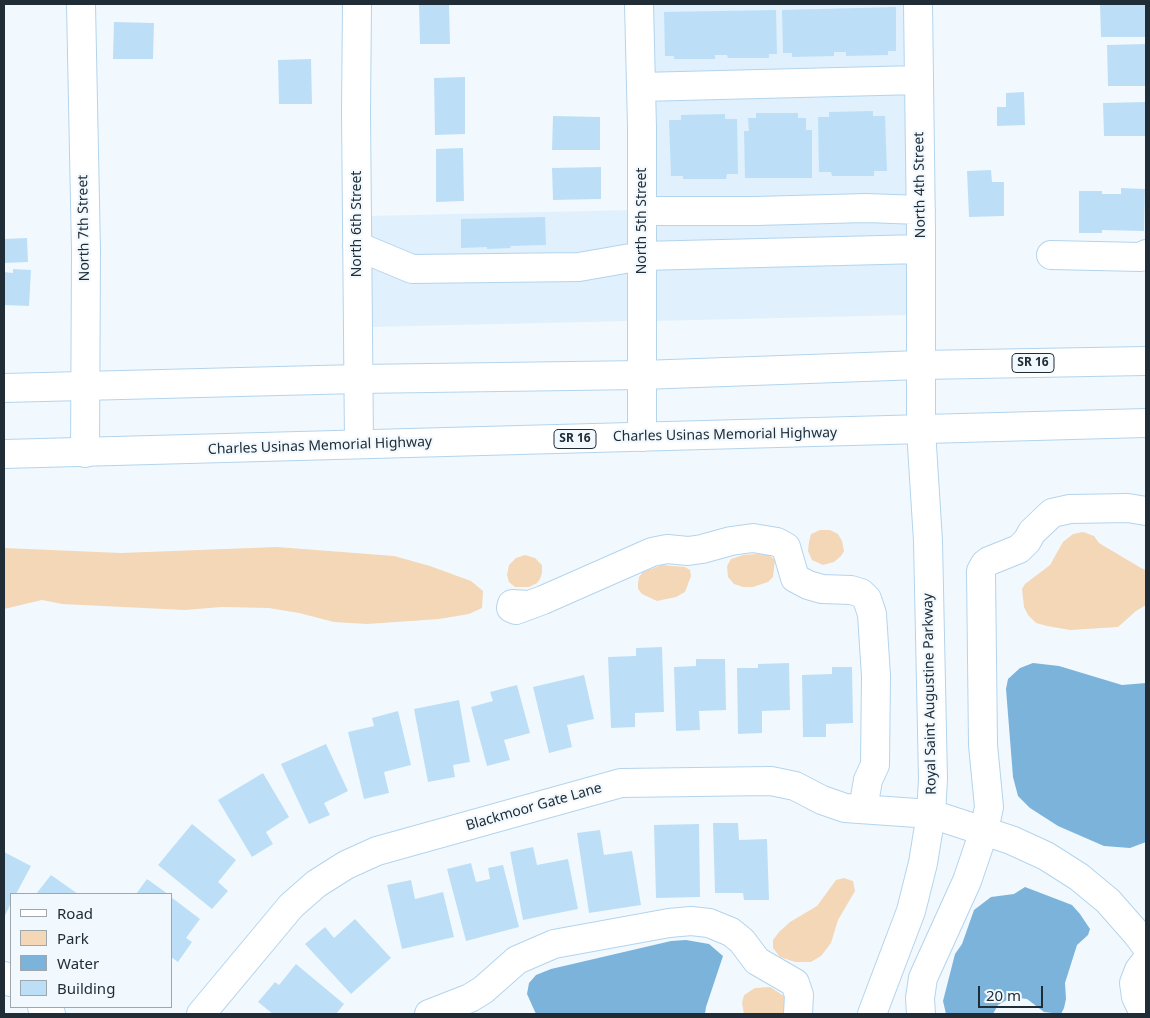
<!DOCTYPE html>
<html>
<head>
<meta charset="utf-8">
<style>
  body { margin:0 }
  #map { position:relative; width:1150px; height:1018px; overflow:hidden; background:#f2f9fe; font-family:"Noto Sans",sans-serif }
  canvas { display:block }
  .frame { position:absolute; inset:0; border:5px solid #202d37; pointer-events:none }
  .legend { position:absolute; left:10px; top:893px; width:162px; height:115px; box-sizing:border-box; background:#f2f9fe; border:1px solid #9ea7ae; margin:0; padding:6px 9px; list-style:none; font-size:15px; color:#202d37 }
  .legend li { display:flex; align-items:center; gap:10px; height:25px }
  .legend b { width:25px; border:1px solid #9ea7ae }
  .scale { position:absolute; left:978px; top:986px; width:65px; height:22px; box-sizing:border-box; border:2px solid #202d37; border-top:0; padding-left:6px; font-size:15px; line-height:18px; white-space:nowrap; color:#202d37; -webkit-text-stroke:4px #f2f9fe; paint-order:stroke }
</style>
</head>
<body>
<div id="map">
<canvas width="1150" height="1018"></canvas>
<div class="frame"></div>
<ul class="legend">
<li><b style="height:6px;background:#fff"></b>Road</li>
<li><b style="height:14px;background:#f3d7b7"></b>Park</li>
<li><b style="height:14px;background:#7cb3da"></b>Water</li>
<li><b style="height:14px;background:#bcdff7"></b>Building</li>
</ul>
<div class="scale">20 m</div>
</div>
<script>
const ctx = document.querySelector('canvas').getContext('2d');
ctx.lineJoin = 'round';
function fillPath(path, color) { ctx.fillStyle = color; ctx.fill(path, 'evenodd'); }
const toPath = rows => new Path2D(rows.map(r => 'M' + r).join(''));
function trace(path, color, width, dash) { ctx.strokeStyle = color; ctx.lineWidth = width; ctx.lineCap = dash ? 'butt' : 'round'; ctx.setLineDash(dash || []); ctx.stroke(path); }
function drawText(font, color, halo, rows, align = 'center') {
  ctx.font = font + ' "Noto Sans",sans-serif'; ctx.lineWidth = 4.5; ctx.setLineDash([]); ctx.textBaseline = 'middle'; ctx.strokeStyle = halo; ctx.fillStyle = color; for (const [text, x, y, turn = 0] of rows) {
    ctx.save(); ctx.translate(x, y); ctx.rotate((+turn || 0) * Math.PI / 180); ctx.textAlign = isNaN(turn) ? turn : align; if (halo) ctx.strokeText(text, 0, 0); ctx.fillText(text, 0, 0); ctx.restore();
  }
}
fillPath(toPath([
  [653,4,907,4,909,315,653,321,651,72],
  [631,210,631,321,369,327,368,216]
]), '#e0f0fc');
fillPath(toPath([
  [820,530,830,530,838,534,842,541,844,551,841,556,834,562,823,565,812,560,808,551,809,542,811,534],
  [1083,532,1094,536,1099,543,1141,568,1146,570,1146,605,1136,611,1118,627,1070,630,1047,626,1036,623,1028,615,1024,607,1022,589,1025,584,1050,565,1063,542,1073,534],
  [277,547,394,556,430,566,471,581,483,591,482,608,469,614,439,619,367,624,334,622,299,613,269,608,222,607,185,610,62,604,42,600,4,609,4,548,121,553],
  [757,554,769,555,775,560,773,577,768,582,753,587,743,587,734,584,728,577,727,566,731,559,743,555],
  [525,555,535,558,542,565,542,573,540,579,537,583,529,587,515,587,509,582,507,575,509,565,516,558],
  [662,565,685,567,690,570,691,576,685,592,676,597,657,601,642,594,638,589,638,584,639,577,643,572],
  [844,878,853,881,855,891,838,920,831,943,821,956,811,962,795,962,780,957,773,948,773,940,779,932,790,922,817,906,836,880],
  [770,987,784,996,789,1005,788,1014,744,1014,742,1003,744,995,755,988]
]), '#f3d7b7');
fillPath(toPath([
  [1033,663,1059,666,1122,685,1146,683,1146,842,1130,848,1104,846,1058,826,1030,808,1018,796,1013,777,1006,689,1008,679,1020,668],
  [1025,887,1072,905,1080,914,1090,929,1088,935,1077,945,1065,983,1066,999,1064,1008,1061,1014,1044,1012,1027,999,1012,997,998,1005,993,1014,946,1014,943,1001,955,954,962,944,974,910,991,897,1014,894],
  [686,940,709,944,723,956,706,1007,705,1014,536,1014,527,994,529,983,536,975,551,969,671,941]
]), '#7cb3da');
fillPath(toPath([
  [419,4,449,4,450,44,420,44],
  [1100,4,1146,4,1146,37,1101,37],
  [896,7,896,51,888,51,888,55,846,56,846,52,834,52,834,56,792,57,792,53,783,53,782,10],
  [776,10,777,54,769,54,769,58,728,58,727,55,715,55,715,59,674,59,674,56,665,56,664,12],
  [114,22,154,23,153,59,113,59],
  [1146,44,1146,86,1108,86,1107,45],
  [311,59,312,104,279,104,278,60],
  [465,77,465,134,435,135,434,78],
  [1024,92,1025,125,997,126,997,107,1006,107,1006,93],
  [1146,102,1146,136,1104,136,1103,103],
  [873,111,873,116,885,116,887,171,874,171,874,176,832,176,831,172,819,172,818,117,829,117,829,112],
  [756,113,798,113,798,118,806,118,806,130,812,130,812,178,745,178,744,131,749,131,748,118,756,118],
  [725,114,725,119,737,119,738,174,727,174,726,179,683,179,683,176,671,176,669,120,681,120,681,115],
  [553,116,600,117,600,150,552,150],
  [463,148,464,201,436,202,436,149],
  [601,167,601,199,553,200,552,168],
  [991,170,992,182,1004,182,1004,216,969,217,967,171],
  [1121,188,1145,189,1144,231,1102,230,1102,233,1079,233,1079,191,1102,191,1102,194,1121,194],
  [545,217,546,245,510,246,511,248,487,249,487,247,461,248,461,219],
  [27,238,28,262,4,263,4,239],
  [13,269,31,270,29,306,4,305,4,272,13,273],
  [662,647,664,712,635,713,635,727,611,728,608,657,636,656,636,648],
  [696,659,725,659,726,710,699,711,700,730,676,731,674,667,696,666],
  [789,663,790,710,762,711,762,733,738,734,737,668,758,668,758,664],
  [832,667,852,667,853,723,826,724,826,737,803,737,802,675,832,674],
  [584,675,594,719,567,725,572,747,549,753,533,687],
  [517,685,530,733,504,740,510,760,487,766,471,707,493,701,490,692],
  [459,700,470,762,453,765,455,777,428,782,414,709],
  [398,711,411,765,384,772,389,793,364,799,348,732,374,726,372,718],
  [326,744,348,791,324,803,330,815,309,824,281,764],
  [263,773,289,817,266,832,273,844,252,857,218,800],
  [713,823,738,823,739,840,767,839,769,900,744,900,743,893,715,893],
  [192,824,236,860,218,882,228,891,212,909,158,865],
  [699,824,700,897,656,898,654,825],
  [600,830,604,855,632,851,641,905,589,913,577,833],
  [533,847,537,865,568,859,578,909,523,920,510,852],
  [4,852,31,866,16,894,11,894,11,903,4,918],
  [471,863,476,882,490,879,488,868,503,865,519,927,466,941,447,869],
  [51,875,78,894,36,894],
  [147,879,168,894,136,894],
  [411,880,415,899,443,892,454,937,402,949,387,885],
  [171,897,200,919,186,938,192,942,178,962,171,957],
  [355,919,391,958,351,994,305,944,325,927,334,938],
  [296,964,344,1004,336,1014,273,1014,258,1002,275,982,279,985]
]), '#bcdff7');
const minor = toPath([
  [81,4,86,251,85,453],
  [357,4,356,112,359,444],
  [639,4,642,128,642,437],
  [641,87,918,80],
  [642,211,756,211,866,208,921,210],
  [357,246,412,269,579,267,642,256,921,249],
  [1051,255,1141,257,1146,254],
  [529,605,512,604,511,608,516,610,543,600,652,552,667,549,688,551,702,549,731,541,753,538,777,542,786,547,795,578,808,585,822,589,851,590,861,593,867,599,872,614,876,676,875,765,868,780,863,809],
  [1146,961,1139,970,1134,983,1136,997,1142,1009,1146,1013],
  [4,976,11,982],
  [42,1007,51,1014],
  [201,1014,291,906,316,884,346,865,377,851,621,783,771,781,795,786,822,800,845,808,931,814,1011,840,1046,856,1079,877,1108,901,1137,934,1146,946],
  [429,1014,470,998,483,990,517,960,554,944,669,923,691,921,709,923,731,932,742,941,757,961,795,983,799,995,798,1014],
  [872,1014,911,911,923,863,931,814,933,779,928,541,921,430,921,230,918,4],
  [921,1014,920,998,923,978,967,881,984,831,989,807,983,745,981,571,985,564,989,561,1019,549,1027,541,1032,532,1052,513,1070,509,1128,508,1146,511]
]);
const highway = toPath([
  [4,388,358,379,642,375,920,365,1146,361],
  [4,454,1146,423]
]);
trace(minor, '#b3d4ed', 30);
trace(highway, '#b3d4ed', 30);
trace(minor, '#fff', 28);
trace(highway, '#fff', 28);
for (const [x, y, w] of [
  [1033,363,42],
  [575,439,42]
]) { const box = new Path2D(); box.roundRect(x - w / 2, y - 9.5, w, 19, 4); ctx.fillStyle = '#f2f9fe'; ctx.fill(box); trace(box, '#202d37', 1); }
drawText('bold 12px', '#202d37', null, [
  ["SR 16",1033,363],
  ["SR 16",575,439]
]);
drawText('14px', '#202d37', '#f2f9fe', [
  ["North 4th Street",920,185,-91],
  ["North 5th Street",642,221,-90],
  ["North 6th Street",357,224,-90],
  ["North 7th Street",84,228,-91],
  ["Charles Usinas Memorial Highway",725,435,-1],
  ["Charles Usinas Memorial Highway",320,446,-2],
  ["Royal Saint Augustine Parkway",930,694,-91],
  ["Blackmoor Gate Lane",534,807,-16]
]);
</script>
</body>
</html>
